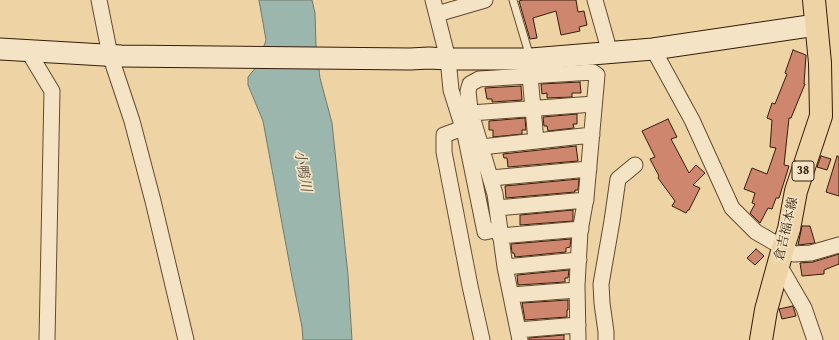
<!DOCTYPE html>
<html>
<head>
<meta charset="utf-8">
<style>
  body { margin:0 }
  canvas { display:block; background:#eed4a5 }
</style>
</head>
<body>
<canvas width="839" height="340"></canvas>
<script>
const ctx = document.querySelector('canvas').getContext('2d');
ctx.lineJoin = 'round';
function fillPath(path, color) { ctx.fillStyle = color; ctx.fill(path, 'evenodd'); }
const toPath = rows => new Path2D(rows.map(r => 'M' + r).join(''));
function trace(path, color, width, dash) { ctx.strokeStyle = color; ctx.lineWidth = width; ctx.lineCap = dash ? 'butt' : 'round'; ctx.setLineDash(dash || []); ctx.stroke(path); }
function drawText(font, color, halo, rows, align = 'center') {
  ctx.font = font + ' "Gentium Book Plus","Noto Serif JP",serif'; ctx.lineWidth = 3.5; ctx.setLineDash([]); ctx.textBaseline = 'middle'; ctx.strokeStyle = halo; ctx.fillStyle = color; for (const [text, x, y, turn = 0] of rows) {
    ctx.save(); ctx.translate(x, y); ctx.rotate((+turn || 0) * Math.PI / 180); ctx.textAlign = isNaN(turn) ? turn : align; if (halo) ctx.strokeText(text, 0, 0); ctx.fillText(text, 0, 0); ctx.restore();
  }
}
const water = toPath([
  [259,0,312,0,315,13,316,45,320,78,332,123,348,275,352,340,303,340,302,327,291,272,263,121,248,85,248,77,257,66,266,40,259,0]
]);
fillPath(water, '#9bb7ad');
trace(water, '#72796b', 1);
const building = toPath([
  [522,0,576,0,578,12,584,11,587,25,579,27,580,31,561,35,556,11,533,18,537,38,530,39,519,1,522,0],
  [793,50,806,55,804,84,805,84,791,118,789,118,784,165,789,166,779,198,776,198,772,209,768,208,760,223,750,213,755,204,752,203,755,193,744,189,752,168,767,174,776,148,770,147,772,120,767,118,772,103,775,104,787,74,785,73,793,50],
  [580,82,581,93,572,93,572,97,547,98,547,93,542,94,541,84,580,82],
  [521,86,522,100,492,102,492,99,487,99,485,88,521,86],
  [577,114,577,124,573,124,574,128,548,131,547,126,544,126,543,117,577,114],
  [525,118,526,130,522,130,522,134,493,137,493,130,489,130,489,121,525,118],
  [668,119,677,137,671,139,689,173,696,165,705,173,693,185,700,188,689,210,688,210,686,213,672,206,675,201,658,178,659,176,650,159,655,157,642,131,668,119],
  [576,146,578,161,508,167,507,158,504,158,503,154,576,146],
  [821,156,831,159,827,170,817,167,821,156],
  [837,156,839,157,839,196,826,192,837,156],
  [579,179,578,190,575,190,575,192,506,198,505,186,579,179],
  [573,210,573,221,520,225,520,215,573,210],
  [802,226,810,226,815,243,798,245,802,226],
  [571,239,570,247,566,248,566,252,515,257,514,253,512,253,511,244,571,239],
  [756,249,764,256,755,265,747,258,756,249],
  [839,254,839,264,824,270,824,274,802,276,800,263,813,262,839,254],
  [569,270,568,278,565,278,565,282,518,285,517,275,569,270],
  [568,300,568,310,567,310,567,317,525,320,522,303,568,300],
  [793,306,796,316,782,319,779,309,793,306],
  [564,335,564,340,529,340,529,338,564,335]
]);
fillPath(building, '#cf866e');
trace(building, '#351c08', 1);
const lane = toPath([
  [513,0,530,57]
]);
const street = toPath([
  [99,0,110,55,132,121,153,201,186,340],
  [433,0,448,59,451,90,465,134,485,232,499,229],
  [595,0,610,53],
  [437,14,485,0],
  [653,49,692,120,732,208,756,232,794,254,811,253,839,245],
  [28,51,52,91,47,340],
  [530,76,536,141],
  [471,113,594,104],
  [463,128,444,135,444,152,470,286,482,340],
  [481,147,592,135],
  [491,178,589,169],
  [497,208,586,200],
  [500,236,581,229],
  [779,265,804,308,815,340],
  [505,267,579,260],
  [511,295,577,290],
  [518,330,578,325],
  [520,340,505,267,495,194,470,110,468,91,470,84,479,79,593,72,597,75,586,198,580,231,577,285,578,340],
  [606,340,606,332,602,303,601,284,612,221,618,179,635,165]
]);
const secondary = toPath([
  [0,49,121,56,410,59,429,58,448,59,531,59,653,49,816,25]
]);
const primary = toPath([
  [761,340,766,310,783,248,789,229,796,191,821,116,820,63,814,0]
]);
trace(lane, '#634a2f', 9);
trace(street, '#634a2f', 17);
trace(secondary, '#351c08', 23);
trace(primary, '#351c08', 24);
trace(lane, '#f4e3c4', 7);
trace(street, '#f4e3c4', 15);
trace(secondary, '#f4e3c4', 21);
trace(primary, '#eed4a5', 22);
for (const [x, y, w] of [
  [803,171,22]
]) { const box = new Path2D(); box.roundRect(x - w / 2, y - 10, w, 20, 3); ctx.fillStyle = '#f4e3c4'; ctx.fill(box); trace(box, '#351c08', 1); }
drawText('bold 12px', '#351c08', null, [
  ["38",803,171]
]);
drawText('13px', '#351c08', '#f4e3c4', [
  ["倉吉福本線",787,229,-77]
]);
drawText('italic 14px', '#544a3a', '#f4e3c4', [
  ["小鴨川",302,171,80]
]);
</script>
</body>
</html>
